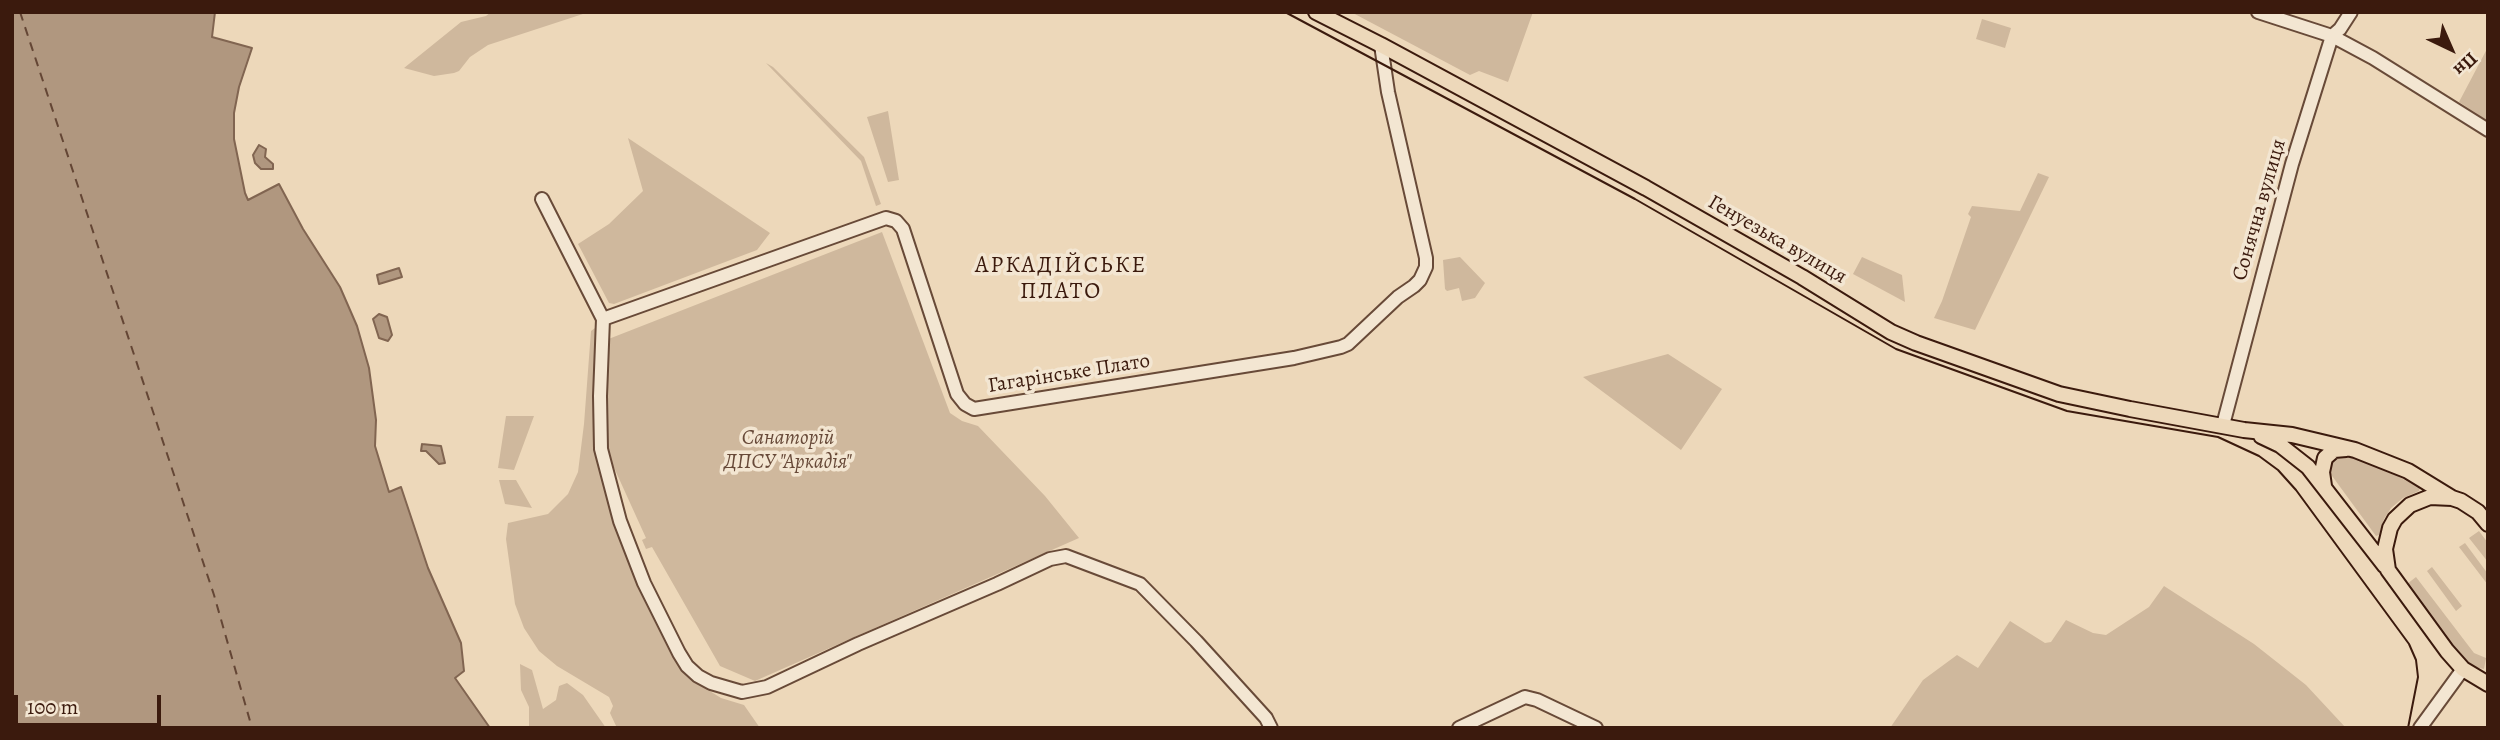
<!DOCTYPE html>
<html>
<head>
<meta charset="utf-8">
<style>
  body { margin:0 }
  #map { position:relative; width:2500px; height:740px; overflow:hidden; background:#edd8ba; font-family:Alegreya,serif }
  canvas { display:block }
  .frame { position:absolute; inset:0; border:14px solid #3b1a0d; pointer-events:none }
  .north { position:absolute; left:2416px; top:14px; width:70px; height:70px; -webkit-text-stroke:5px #f3e6d2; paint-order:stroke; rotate:136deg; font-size:19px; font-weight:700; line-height:28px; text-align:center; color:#3b1a0d }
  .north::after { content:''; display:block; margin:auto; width:24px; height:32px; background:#3b1a0d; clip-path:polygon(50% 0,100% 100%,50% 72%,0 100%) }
  .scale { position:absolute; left:14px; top:695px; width:147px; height:32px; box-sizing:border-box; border:4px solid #3b1a0d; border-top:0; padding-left:9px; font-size:21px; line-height:24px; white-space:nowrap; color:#3b1a0d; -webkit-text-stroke:5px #f3e6d2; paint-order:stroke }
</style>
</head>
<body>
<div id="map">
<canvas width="2500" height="740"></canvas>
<div class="frame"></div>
<div class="north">Пн</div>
<div class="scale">100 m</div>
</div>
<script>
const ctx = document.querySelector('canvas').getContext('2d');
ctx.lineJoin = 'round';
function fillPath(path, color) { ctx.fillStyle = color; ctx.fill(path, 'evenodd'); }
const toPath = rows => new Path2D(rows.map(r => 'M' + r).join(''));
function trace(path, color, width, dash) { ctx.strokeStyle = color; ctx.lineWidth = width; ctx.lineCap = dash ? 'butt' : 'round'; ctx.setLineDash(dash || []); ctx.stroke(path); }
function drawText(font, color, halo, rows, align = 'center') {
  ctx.font = font + ' Alegreya,serif'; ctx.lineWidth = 7; ctx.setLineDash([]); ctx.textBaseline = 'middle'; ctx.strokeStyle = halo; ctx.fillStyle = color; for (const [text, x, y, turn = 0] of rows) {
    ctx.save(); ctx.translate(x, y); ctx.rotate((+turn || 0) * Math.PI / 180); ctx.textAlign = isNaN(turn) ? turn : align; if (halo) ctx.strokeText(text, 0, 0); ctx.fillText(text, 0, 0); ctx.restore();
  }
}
fillPath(toPath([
  [491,12,589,12,488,45,470,57,459,71,454,73,434,76,404,68,461,22,486,16],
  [1351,12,1533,12,1508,82,1479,71,1470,75],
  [1982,19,2011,28,2005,48,1976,39],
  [2488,47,2488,121,2459,102],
  [766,63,773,67,864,157,881,204,876,206,861,161],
  [888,111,899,180,888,182,867,117],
  [628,138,770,233,757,250,614,304,609,303,578,244,609,224,643,191],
  [2038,173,2049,177,1975,330,1934,318,1942,301,1971,217,1968,214,1972,206,2020,211],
  [882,232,950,413,962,421,978,426,1045,496,1079,538,755,681,720,666,652,547,646,549,642,540,646,538,606,450,606,340],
  [1460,257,1485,283,1475,298,1462,301,1459,288,1447,291,1445,289,1443,260],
  [1862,257,1902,275,1905,302,1853,274],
  [595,328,600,328,597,449,628,553,647,605,692,680,721,698,744,705,760,728,617,728,610,713,613,706,609,697,557,666,539,651,524,628,515,604,506,539,508,523,548,514,568,494,578,472,584,424,591,331],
  [1668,354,1722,389,1681,450,1583,377],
  [506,416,534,416,514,470,498,468],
  [2350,455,2371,462,2420,488,2419,491,2403,498,2391,508,2384,519,2379,535,2376,536,2327,469,2332,456],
  [499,480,516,480,532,508,505,504],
  [2479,531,2488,543,2488,562,2469,538],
  [2465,543,2488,574,2488,585,2459,547],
  [2432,567,2462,606,2456,611,2427,571],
  [2416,577,2474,653,2486,658,2484,669,2475,667,2462,657,2407,584],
  [2164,586,2254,644,2306,685,2346,728,1890,728,1923,680,1957,655,1978,668,2010,621,2045,643,2051,642,2066,620,2093,633,2106,635,2149,607],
  [520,664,532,670,543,709,556,700,559,686,567,683,583,695,606,728,529,728,529,707,521,690]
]), '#cfb89d');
const water = toPath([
  [12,12,215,12,212,37,252,48,239,87,234,113,234,139,245,193,248,200,279,184,303,229,340,287,357,326,369,368,376,420,375,446,389,492,401,487,428,568,461,643,464,671,455,678,490,728,12,728,12,12],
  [259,145,266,149,265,157,273,164,273,169,261,169,255,163,253,155,259,145],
  [399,268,402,277,379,284,377,275,399,268],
  [379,314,387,317,392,335,388,341,379,338,373,319,379,314],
  [422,444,441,446,445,463,439,464,426,451,421,451,422,444]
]);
fillPath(water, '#b0977f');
trace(water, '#816551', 2);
trace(toPath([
  [20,12,214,595,252,728]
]), '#644635', 2, [9, 7]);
const minor = toPath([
  [2258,12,2332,36,2373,58,2488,130],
  [542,199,603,319,600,396,601,449,620,521,644,583,679,653,687,666,698,676,711,683,742,692,767,687,858,644,997,584,1050,559,1066,556,1140,584,1196,641,1266,718,1271,728],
  [603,319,886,218,896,221,903,229,957,394,965,404,974,409,1294,358,1341,347,1348,344,1398,297,1414,286,1420,280,1426,267,1426,258,1388,92,1381,45],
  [2223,425,2292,164,2332,36,2340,29,2351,12],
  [1459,728,1525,697,1537,700,1596,728],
  [2420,728,2463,669]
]);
const major = toPath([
  [1316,12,1381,45,1646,188,1802,277,1891,332,1916,343,2059,394,2130,409,2244,430,2292,435,2355,450,2408,471,2452,498],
  [2261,436,2280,445,2308,467,2385,566],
  [2324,486,2322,472,2325,458,2334,450,2346,449],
  [2488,524,2478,512,2461,501,2452,498,2430,497,2410,505,2395,519,2390,528,2385,549,2388,570,2447,651,2463,669,2488,684]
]);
trace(minor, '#684a38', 16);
trace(major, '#3b1a0d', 18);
trace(minor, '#f3e6d2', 12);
trace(major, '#edd8ba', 14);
trace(toPath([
  [1285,12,1635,199,1896,349,2067,411,2218,437,2259,456,2278,470,2296,490,2409,644,2416,660,2418,677,2408,728]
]), '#3b1a0d', 2);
drawText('21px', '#3b1a0d', '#f3e6d2', [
  ["Сонячна вулиця",2260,210,-74],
  ["Генуезька вулиця",1777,240,30],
  ["Гагарінське Плато",1069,374,-9]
]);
drawText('italic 21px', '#674938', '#f3e6d2', [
  ["Санаторій",788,439],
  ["ДПСУ \"Аркадія\"",788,463]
]);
ctx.letterSpacing = '2px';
drawText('23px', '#3b1a0d', '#f3e6d2', [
  ["АРКАДІЙСЬКЕ",1061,266],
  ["ПЛАТО",1061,292]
]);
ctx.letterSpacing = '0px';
</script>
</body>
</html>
